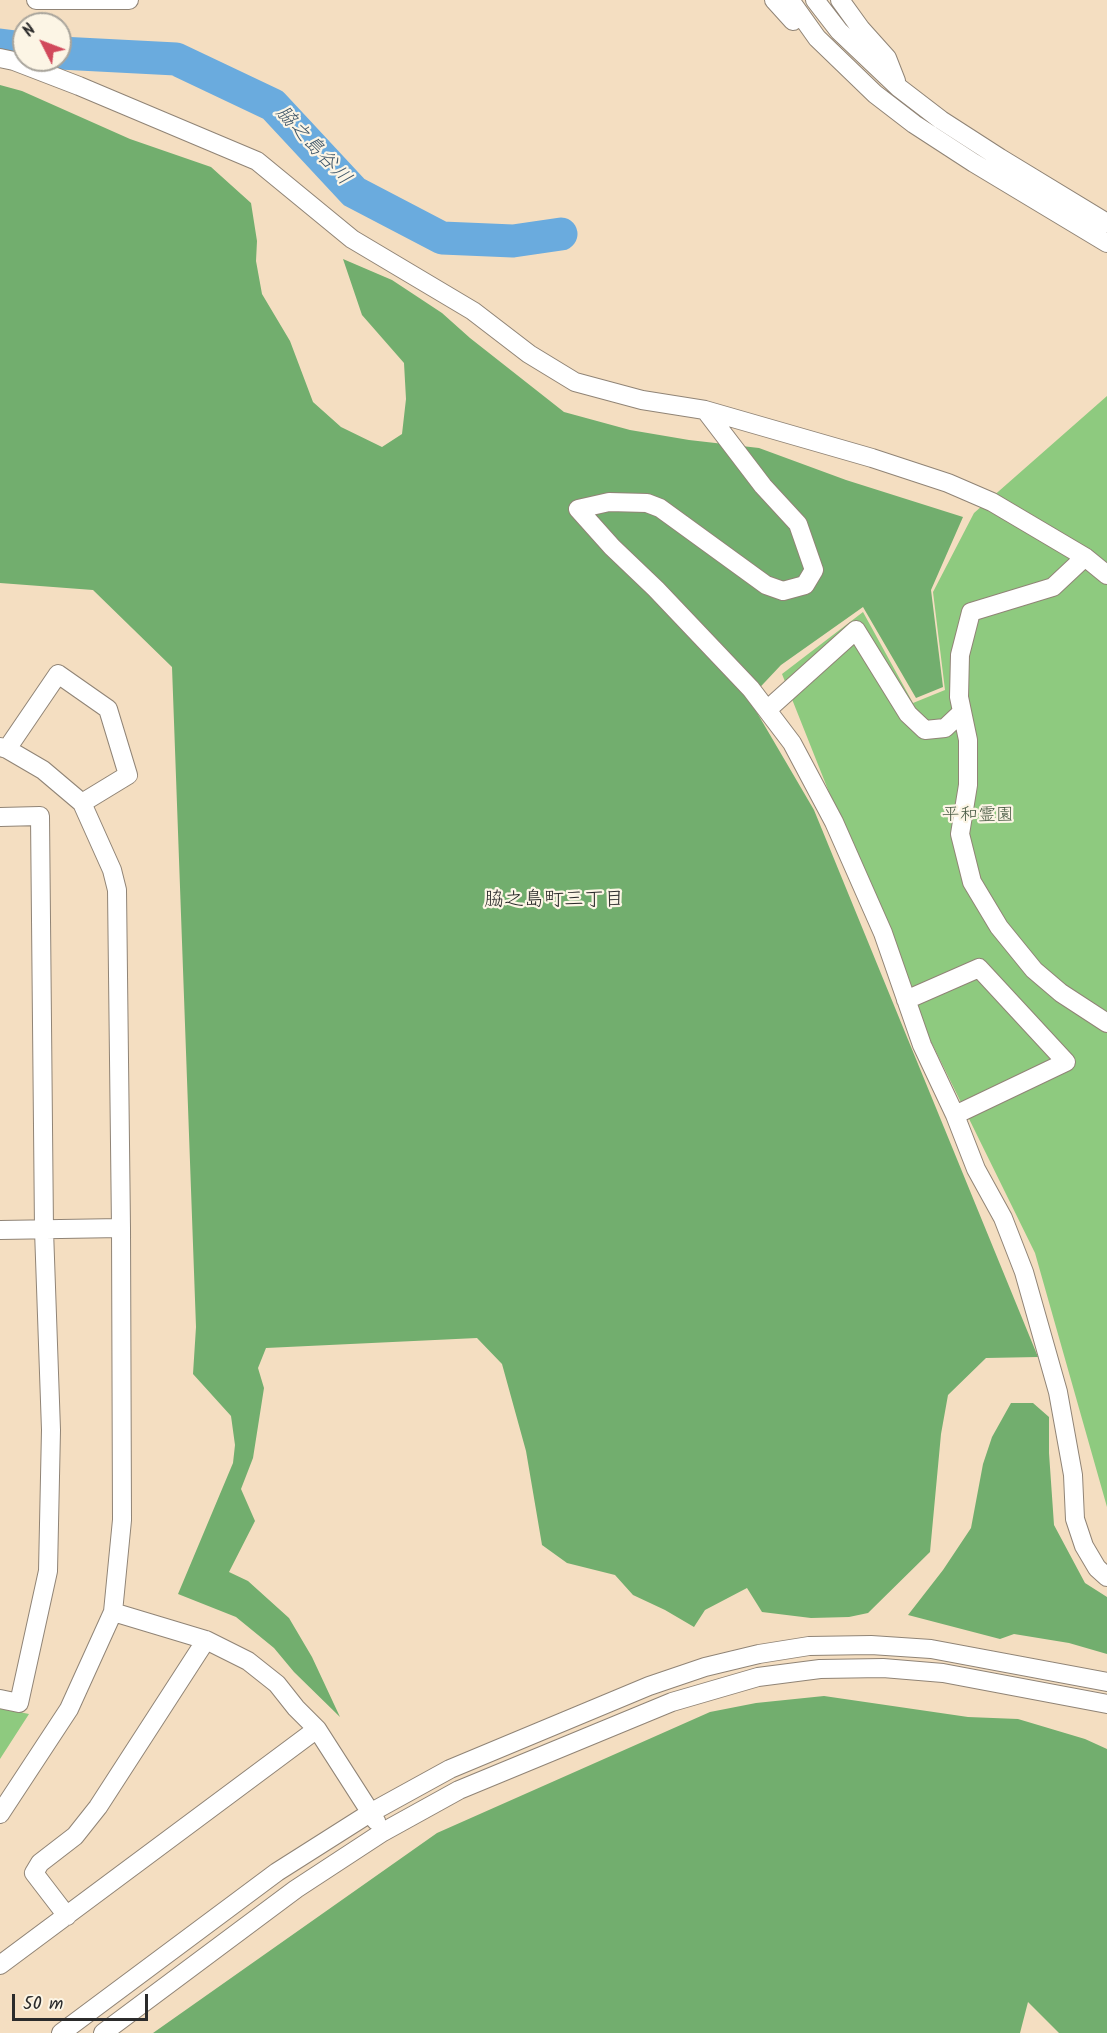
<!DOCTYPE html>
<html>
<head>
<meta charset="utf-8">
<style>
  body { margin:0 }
  #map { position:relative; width:1107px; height:2033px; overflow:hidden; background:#f4dec1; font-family:Kalam,sans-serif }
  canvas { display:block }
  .north { position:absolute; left:12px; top:12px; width:60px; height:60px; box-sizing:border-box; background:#fcf5e5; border:2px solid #a8a49b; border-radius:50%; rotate:312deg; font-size:16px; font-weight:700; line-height:24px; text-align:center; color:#2b2b2b }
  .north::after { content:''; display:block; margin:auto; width:21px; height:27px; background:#d1495b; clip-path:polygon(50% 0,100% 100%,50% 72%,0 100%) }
  .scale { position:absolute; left:12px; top:1994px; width:136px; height:27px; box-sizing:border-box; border:3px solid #2b2b2b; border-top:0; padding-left:8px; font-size:18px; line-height:21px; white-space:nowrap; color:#2b2b2b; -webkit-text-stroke:4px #fcf5e5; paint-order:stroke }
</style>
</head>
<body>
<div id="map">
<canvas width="1107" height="2033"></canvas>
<div class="north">N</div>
<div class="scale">50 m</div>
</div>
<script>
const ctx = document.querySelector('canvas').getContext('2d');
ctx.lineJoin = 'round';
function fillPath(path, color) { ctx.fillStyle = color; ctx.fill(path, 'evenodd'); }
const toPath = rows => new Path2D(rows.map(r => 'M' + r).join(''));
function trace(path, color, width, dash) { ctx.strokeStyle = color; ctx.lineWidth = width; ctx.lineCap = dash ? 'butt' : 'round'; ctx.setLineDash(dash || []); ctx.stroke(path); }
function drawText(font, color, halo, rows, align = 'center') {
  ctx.font = font + ' Kalam,"Klee One",sans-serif'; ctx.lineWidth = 4.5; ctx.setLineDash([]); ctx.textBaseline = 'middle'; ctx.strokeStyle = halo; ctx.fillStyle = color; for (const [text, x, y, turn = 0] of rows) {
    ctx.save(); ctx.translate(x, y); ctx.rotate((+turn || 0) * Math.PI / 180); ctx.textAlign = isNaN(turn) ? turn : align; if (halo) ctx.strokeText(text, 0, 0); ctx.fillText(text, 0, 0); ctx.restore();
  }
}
fillPath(toPath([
  [1107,396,1107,1507,1035,1253,916,1011,782,674,863,612,913,703,945,690,933,592,974,513],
  [0,1708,29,1714,0,1759]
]), '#8eca7f');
fillPath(toPath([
  [0,85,22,91,130,139,211,167,251,203,257,241,256,261,262,294,290,341,313,402,341,427,382,447,402,434,406,399,404,363,362,315,343,259,392,280,442,313,470,338,564,412,630,430,689,440,759,448,846,480,963,517,931,590,943,687,916,698,863,607,781,665,749,699,814,810,1038,1357,986,1358,948,1395,941,1434,930,1552,868,1613,849,1617,811,1618,762,1612,747,1588,705,1610,694,1627,665,1610,633,1595,615,1575,567,1563,542,1545,526,1451,502,1364,477,1338,266,1348,258,1368,264,1388,253,1458,241,1489,255,1521,229,1572,248,1581,289,1618,312,1657,340,1717,294,1672,274,1648,236,1617,178,1594,233,1463,235,1445,231,1416,193,1374,196,1327,172,667,93,590,0,583],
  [1011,1403,1033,1403,1049,1417,1049,1453,1054,1525,1085,1583,1107,1597,1107,1654,1069,1643,1014,1634,1000,1639,908,1615,943,1570,971,1528,983,1464,992,1437],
  [824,1696,968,1717,1018,1719,1085,1739,1107,1749,1107,2033,1059,2033,1028,2002,1020,2033,153,2033,437,1833,710,1712,756,1703]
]), '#72ae6e');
trace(toPath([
  [0,45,24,48],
  [60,53,176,59,273,105,354,192,442,238,513,241,561,234]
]), '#6aabde', 33);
const minor = toPath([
  [36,0,129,0],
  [774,0,793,21],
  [790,0,817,38,875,94,914,124,974,163,1107,243],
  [815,0,839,31,898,87,941,120,1000,158,1107,223],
  [840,0,861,29,887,58,896,81],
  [0,58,14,61,79,86,257,161,352,239,473,311,529,354,575,382,642,400,705,410,872,458,948,483,992,502,1085,557,1107,575],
  [705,410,763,486,798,524,814,570,805,585,783,591,766,585,660,508,647,503,609,502,578,509,612,547,656,589,751,689,792,743,834,822,883,933,922,1045,955,1115,976,1169,1003,1218,1024,1272,1058,1392,1073,1475,1075,1519,1084,1546,1097,1568,1107,1577],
  [1085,557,1053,587,971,612,960,655,959,697,968,740,968,785,960,834,972,882,999,927,1034,970,1061,993,1107,1023],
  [767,710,856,630,908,714,925,730,945,728,962,712],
  [0,747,7,749,43,770,82,803,112,870,117,890,121,1228,122,1520,113,1612,69,1709,0,1814],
  [7,749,58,674,108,709,128,775,82,803],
  [0,817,40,816,44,1230,51,1430,48,1571,19,1703,0,1699],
  [906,1000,979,968,1066,1062,955,1115],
  [0,1230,121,1228],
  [113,1612,206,1640,248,1661,277,1684,296,1708,317,1729,376,1821],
  [67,1916,34,1873,40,1863,75,1836,98,1807,206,1640],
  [0,1965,317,1729],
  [61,2033,277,1872,370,1813,450,1769,649,1686,705,1667,759,1654,809,1646,871,1645,931,1649,1107,1682],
  [103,2033,296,1889,383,1832,459,1790,672,1702,758,1677,820,1669,883,1668,943,1673,1107,1704]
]);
trace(minor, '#908476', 20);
trace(minor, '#fff', 18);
drawText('18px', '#495b44', '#fcf5e5', [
  ["平和霊園",978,817]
]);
drawText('italic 20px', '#41586a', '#fcf5e5', [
  ["脇之島谷川",312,147,47]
]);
drawText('20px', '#2b2b2b', '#fcf5e5', [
  ["脇之島町三丁目",554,902]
]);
</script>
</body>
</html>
